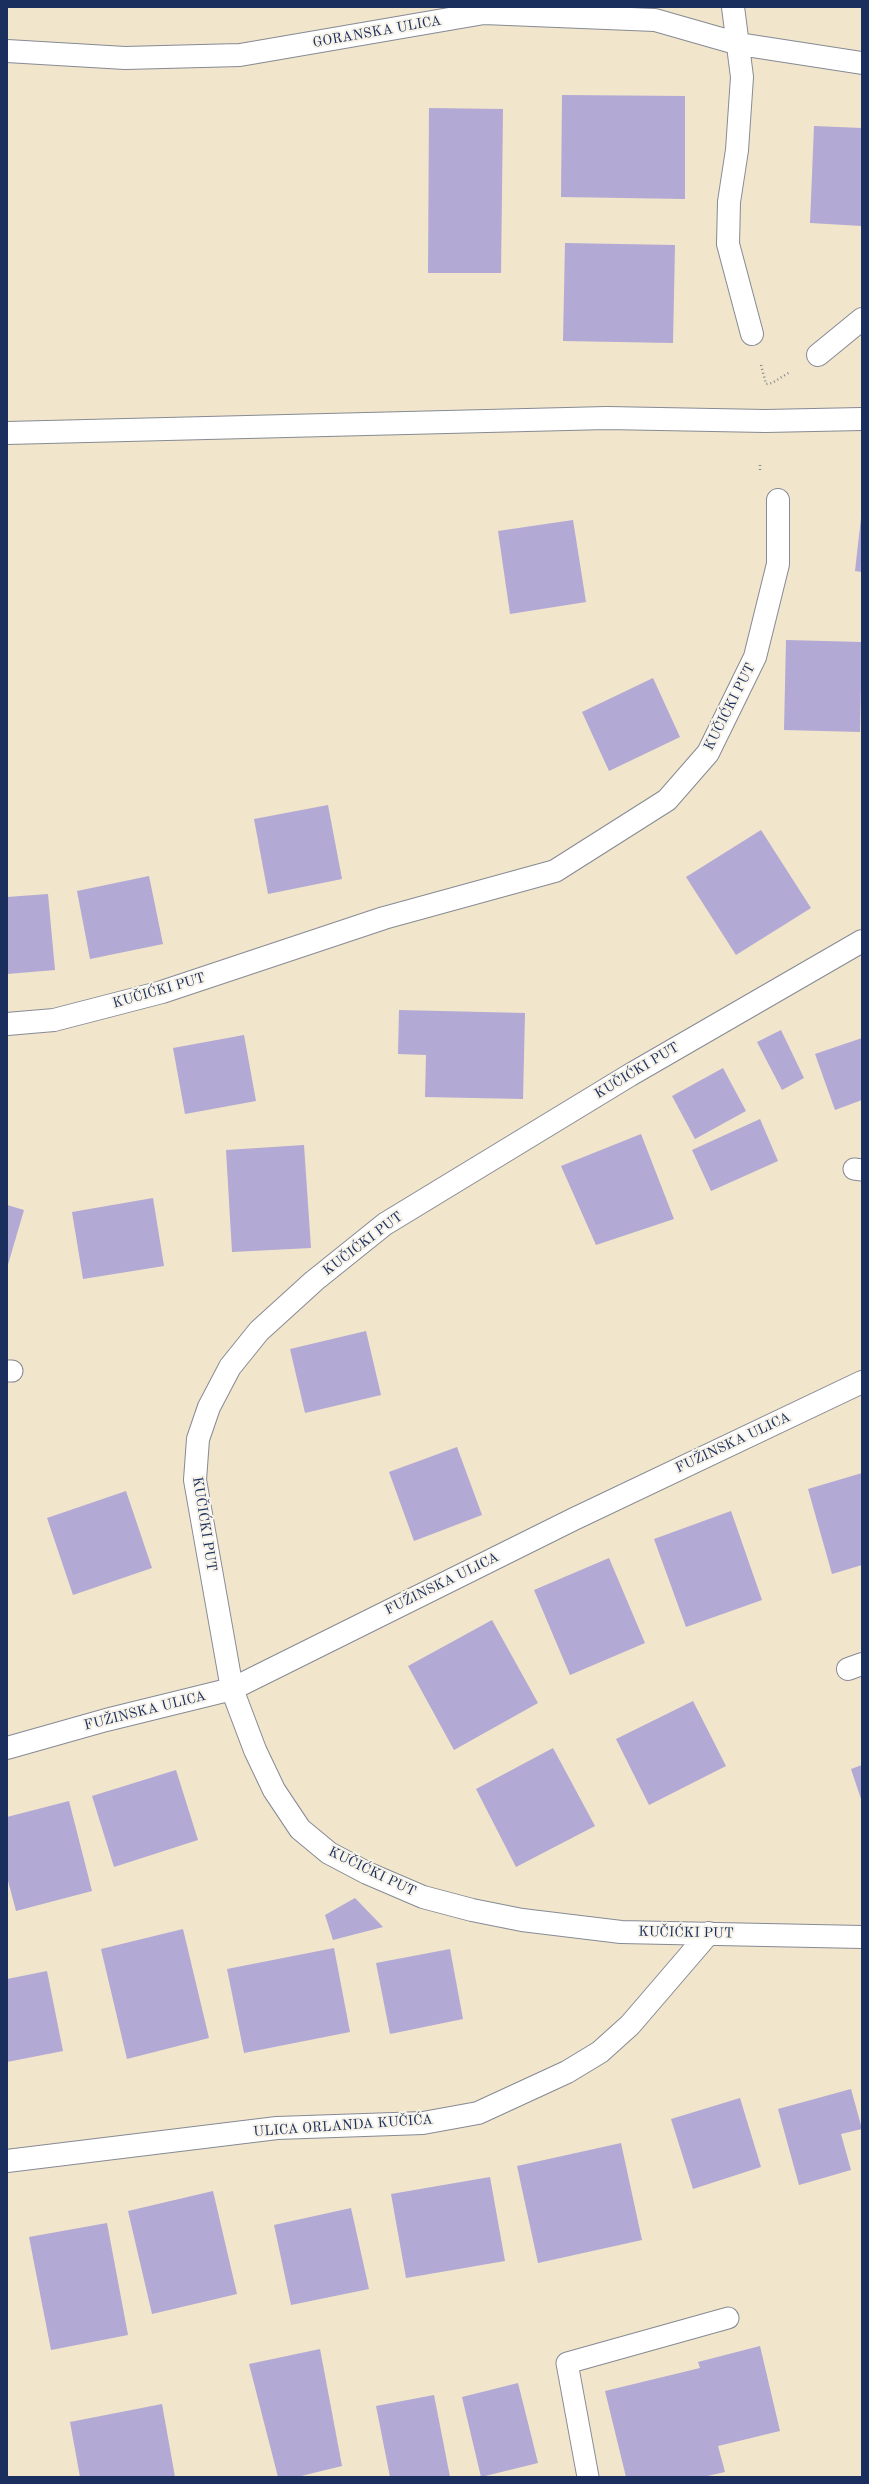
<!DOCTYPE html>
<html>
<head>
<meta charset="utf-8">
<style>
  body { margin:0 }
  #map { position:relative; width:869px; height:2484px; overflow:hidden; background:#f1e5cb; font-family:"Old Standard TT",serif }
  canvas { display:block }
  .frame { position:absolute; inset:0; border:8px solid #1b2f5e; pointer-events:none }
</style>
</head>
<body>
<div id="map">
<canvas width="869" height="2484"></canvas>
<div class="frame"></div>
</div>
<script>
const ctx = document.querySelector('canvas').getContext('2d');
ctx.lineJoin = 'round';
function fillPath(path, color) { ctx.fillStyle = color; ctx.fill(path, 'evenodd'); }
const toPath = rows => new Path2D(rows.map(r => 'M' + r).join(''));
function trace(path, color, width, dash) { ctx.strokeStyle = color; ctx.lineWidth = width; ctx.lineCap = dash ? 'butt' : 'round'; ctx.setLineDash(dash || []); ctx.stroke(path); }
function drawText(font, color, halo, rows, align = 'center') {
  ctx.font = font + ' "Old Standard TT",serif'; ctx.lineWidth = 4; ctx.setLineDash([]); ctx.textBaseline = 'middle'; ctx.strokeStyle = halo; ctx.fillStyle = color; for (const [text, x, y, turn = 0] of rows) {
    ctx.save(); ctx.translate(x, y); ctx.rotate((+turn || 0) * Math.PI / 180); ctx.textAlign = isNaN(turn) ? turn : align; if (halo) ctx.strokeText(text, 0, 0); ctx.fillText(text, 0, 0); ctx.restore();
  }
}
fillPath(toPath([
  [562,95,685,96,685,199,561,197],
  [429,108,503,109,501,273,428,273],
  [814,126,862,128,862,226,810,223],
  [565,243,675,245,673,343,563,341],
  [861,518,862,518,862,572,855,571],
  [573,520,586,602,510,614,498,531],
  [786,640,862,642,860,732,784,730],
  [653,678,680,737,609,771,582,712],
  [328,805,342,879,268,894,254,819],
  [761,830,811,908,736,955,686,877],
  [149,876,163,944,90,959,77,891],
  [48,894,55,970,7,974,7,897],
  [399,1010,525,1013,523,1099,425,1097,426,1055,398,1054],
  [781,1030,804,1078,782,1090,757,1042],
  [244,1035,256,1101,185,1114,173,1048],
  [862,1038,862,1100,835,1110,815,1054],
  [723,1068,746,1111,695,1139,672,1096],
  [760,1119,778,1161,711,1191,692,1150],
  [641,1134,674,1219,596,1245,561,1166],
  [304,1145,311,1248,232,1252,226,1150],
  [153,1198,164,1266,83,1279,72,1212],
  [7,1205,24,1210,7,1268],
  [366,1331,381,1395,305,1413,290,1349],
  [457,1447,482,1515,414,1541,389,1472],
  [862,1473,862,1565,832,1574,808,1489],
  [126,1491,152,1568,73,1595,47,1518],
  [731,1511,762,1600,686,1627,654,1539],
  [609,1558,645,1643,570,1675,534,1590],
  [492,1620,538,1703,454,1750,408,1666],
  [693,1701,726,1766,649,1805,616,1739],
  [553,1748,595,1826,516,1867,476,1789],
  [862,1765,862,1802,851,1769],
  [176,1770,198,1840,114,1867,92,1796],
  [69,1801,92,1891,16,1911,7,1877,7,1817],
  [355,1898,383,1927,333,1940,325,1915],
  [183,1929,209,2038,127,2059,101,1949],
  [334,1948,350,2032,244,2053,227,1969],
  [450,1949,463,2019,390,2034,376,1963],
  [47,1971,63,2051,7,2062,7,1979],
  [851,2089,862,2129,841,2134,851,2170,799,2185,778,2109],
  [740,2098,761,2167,693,2189,671,2119],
  [621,2143,642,2240,538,2263,517,2166],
  [490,2177,505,2261,406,2278,391,2194],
  [213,2191,237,2294,152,2314,128,2211],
  [351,2208,369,2289,291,2305,274,2225],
  [107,2223,128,2335,51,2350,29,2237],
  [760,2346,780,2431,718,2446,725,2472,703,2477,626,2477,605,2391,700,2368,698,2362],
  [320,2349,342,2466,297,2477,278,2477,249,2364],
  [518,2383,538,2463,481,2477,462,2397],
  [434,2395,450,2477,390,2477,376,2406],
  [162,2404,175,2477,80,2477,70,2422]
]), '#b2a9d5');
const lane = toPath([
  [854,1169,862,1170],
  [7,1371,12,1371],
  [588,2477,567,2363,728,2318]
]);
const street = toPath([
  [733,7,742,77,737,150,729,202,728,244,752,334],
  [7,51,125,58,240,55,484,13,655,20,739,44,862,63],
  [818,355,862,319],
  [862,941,630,1075,385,1224,314,1281,259,1331,230,1367,209,1407,198,1439,195,1480,232,1689,255,1750,274,1790,300,1829,329,1853,367,1873,423,1897,472,1910,522,1920,621,1932,862,1937],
  [7,1024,54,1020,162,992,384,918,555,871,667,800,708,753,755,657,778,564,778,500],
  [848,1669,862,1664],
  [7,1748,106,1720,232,1689,574,1519,862,1382],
  [7,2161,277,2128,423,2123,478,2113,567,2072,600,2052,630,2025,709,1933]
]);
const secondary = toPath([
  [7,433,607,418,765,421,862,419]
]);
trace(lane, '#868a94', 23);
trace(street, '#868a94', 24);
trace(secondary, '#868a94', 24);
trace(toPath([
  [761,365,766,384,772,383,790,372],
  [760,465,760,473]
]), '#868a94', 2.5, [1, 3]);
trace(lane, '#fff', 21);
trace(street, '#fff', 22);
trace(secondary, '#fff', 22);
drawText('14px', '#1b2f5e', '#f7f3e8', [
  ["GORANSKA ULICA",377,32,-10],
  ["KUČIĆKI PUT",730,707,-63],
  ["KUČIĆKI PUT",159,991,-16],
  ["KUČIĆKI PUT",637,1071,-31],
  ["KUČIĆKI PUT",363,1244,-37],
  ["FUŽINSKA ULICA",733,1443,-25],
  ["KUČIĆKI PUT",204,1524,81],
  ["FUŽINSKA ULICA",442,1584,-26],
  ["FUŽINSKA ULICA",145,1711,-14],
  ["KUČIĆKI PUT",372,1872,26],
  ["KUČIĆKI PUT",686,1933,1],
  ["ULICA ORLANDA KUČIĆA",343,2126,-4]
]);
</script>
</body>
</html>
